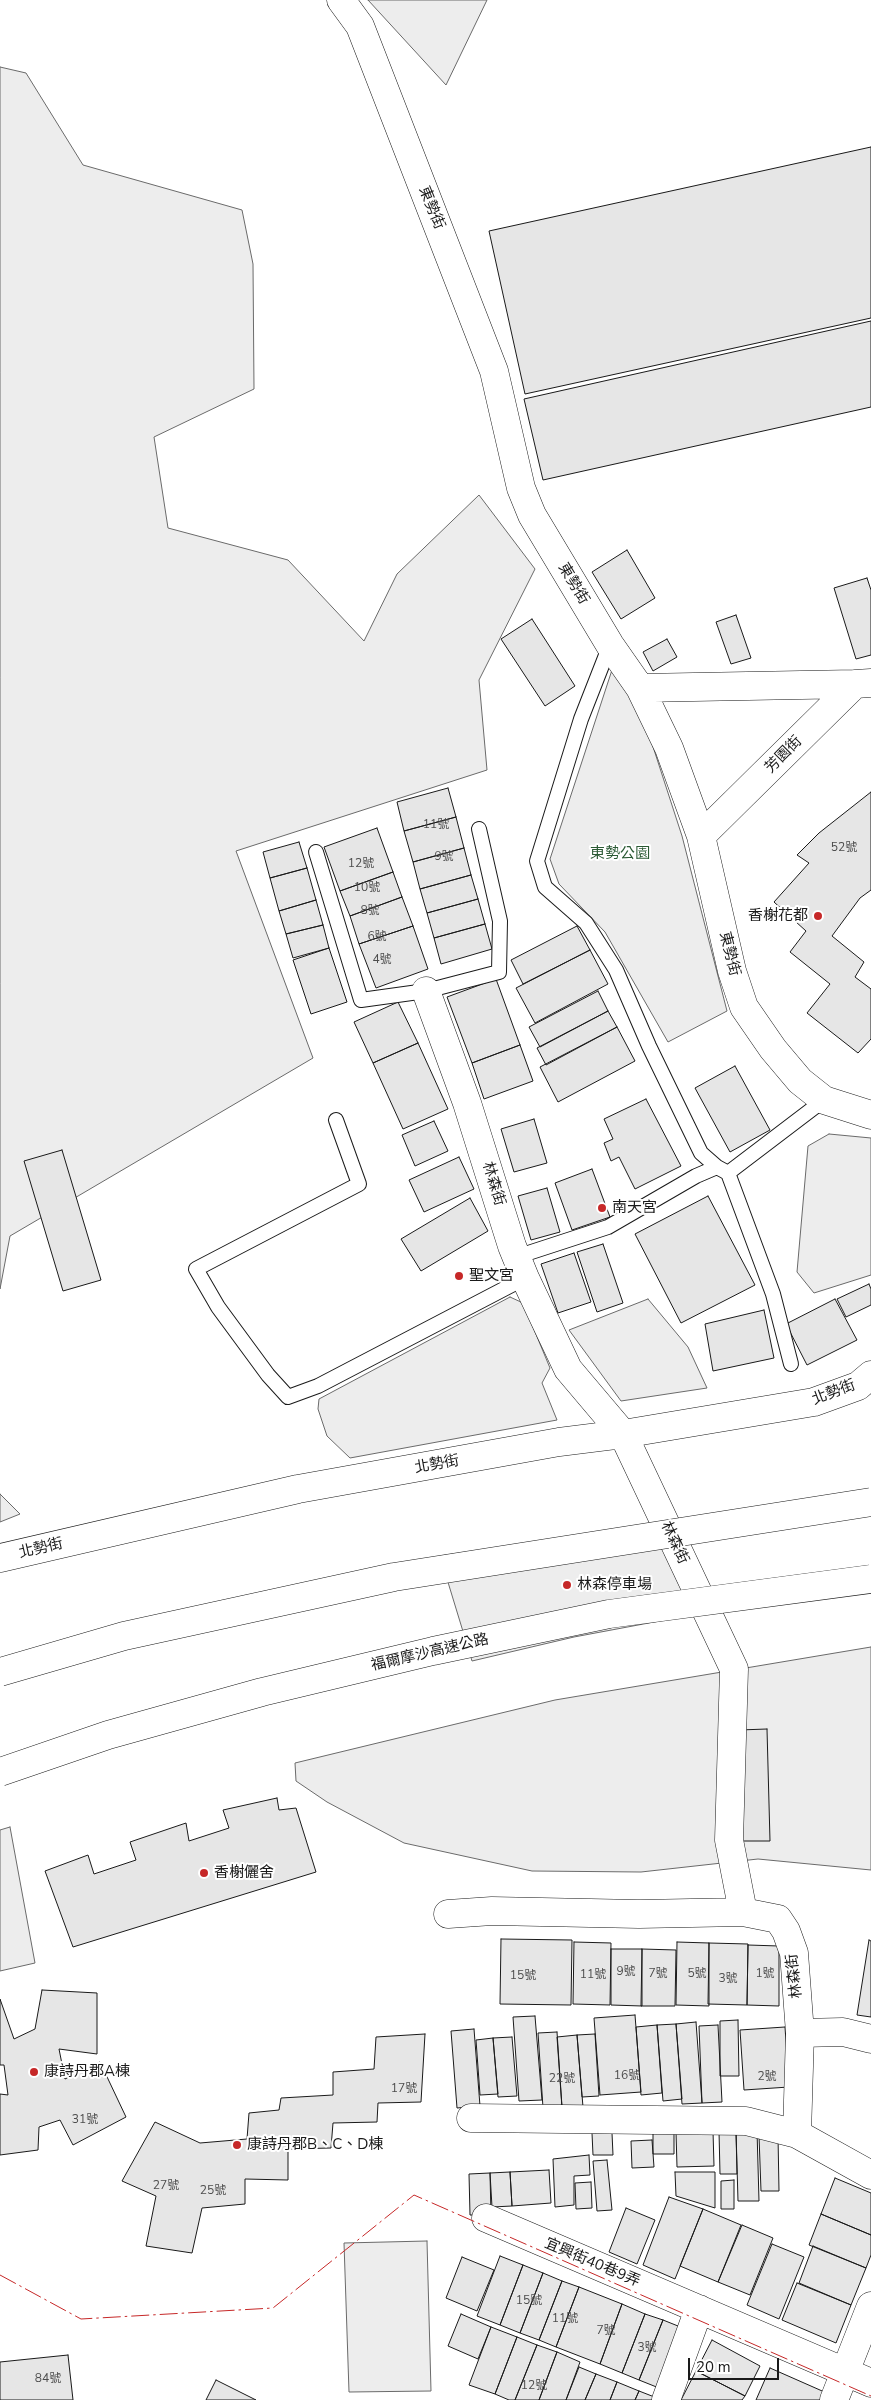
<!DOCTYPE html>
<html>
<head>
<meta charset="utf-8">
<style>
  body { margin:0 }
  #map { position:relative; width:871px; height:2400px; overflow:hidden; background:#fff; font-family:"Nunito Sans",sans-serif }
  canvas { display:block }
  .scale { position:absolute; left:688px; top:2358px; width:91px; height:22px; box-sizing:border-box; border:2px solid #1a1a1a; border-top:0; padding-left:6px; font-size:15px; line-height:18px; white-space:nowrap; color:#1a1a1a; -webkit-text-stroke:4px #fff; paint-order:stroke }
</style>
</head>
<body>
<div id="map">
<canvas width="871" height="2400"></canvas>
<div class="scale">20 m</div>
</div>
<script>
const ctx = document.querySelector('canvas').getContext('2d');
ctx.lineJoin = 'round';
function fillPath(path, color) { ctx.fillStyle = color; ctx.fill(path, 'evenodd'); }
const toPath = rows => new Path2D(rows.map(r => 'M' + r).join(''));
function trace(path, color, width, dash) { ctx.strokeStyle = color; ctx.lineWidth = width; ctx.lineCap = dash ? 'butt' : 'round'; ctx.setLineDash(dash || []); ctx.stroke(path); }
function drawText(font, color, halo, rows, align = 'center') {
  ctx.font = font + ' "Nunito Sans","Noto Sans TC",sans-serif'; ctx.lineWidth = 4; ctx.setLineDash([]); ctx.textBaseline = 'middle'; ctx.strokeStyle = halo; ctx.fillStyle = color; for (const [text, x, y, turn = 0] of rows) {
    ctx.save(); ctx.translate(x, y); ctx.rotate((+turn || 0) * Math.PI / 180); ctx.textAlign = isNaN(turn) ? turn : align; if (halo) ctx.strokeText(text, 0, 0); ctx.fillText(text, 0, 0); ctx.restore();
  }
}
const built = toPath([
  [368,0,487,0,446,85,368,0],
  [0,67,26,73,83,165,242,210,253,264,254,389,154,437,168,528,288,560,364,641,397,574,479,495,535,569,479,680,487,770,236,851,313,1058,10,1236,0,1289,0,67],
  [612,670,644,719,682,836,727,1011,668,1042,605,932,559,884,550,859,612,670],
  [829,1134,871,1138,871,1275,814,1293,797,1272,808,1146,829,1134],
  [510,1297,523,1303,550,1368,542,1383,557,1420,350,1458,327,1436,318,1409,319,1399,510,1297],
  [648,1299,688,1347,707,1388,621,1401,569,1330,648,1299],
  [0,1494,20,1514,0,1522,0,1494],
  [658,1524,697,1614,574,1637,472,1661,440,1556,658,1524],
  [871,1647,871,1870,758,1859,641,1872,532,1871,404,1843,327,1802,296,1781,295,1763,555,1700,871,1647],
  [10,1827,35,1963,0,1971,0,1830,10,1827],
  [427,2241,431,2391,349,2392,344,2243,427,2241]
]);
fillPath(built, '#ededed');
trace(built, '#6a6a6a', 1);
const building = toPath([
  [871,147,871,318,525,394,489,231,871,147],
  [871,321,871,407,543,480,524,399,871,321],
  [627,550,655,598,621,619,592,572,627,550],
  [867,578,871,590,871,655,856,659,834,588,867,578],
  [736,615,751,658,731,664,716,622,736,615],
  [532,619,575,686,545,706,501,639,532,619],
  [667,639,677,657,653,671,643,652,667,639],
  [448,788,456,817,404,831,397,802,448,788],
  [871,792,871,890,860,898,832,936,864,962,855,977,871,989,871,1039,858,1053,807,1013,830,984,790,952,806,931,774,902,809,863,797,855,819,833,871,792],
  [456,817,464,848,413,862,404,831,456,817],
  [377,828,393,872,340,891,324,847,377,828],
  [299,842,307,868,270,878,263,852,299,842],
  [464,848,471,875,420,889,413,862,464,848],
  [307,868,316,900,279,911,270,878,307,868],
  [393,872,402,897,350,916,340,891,393,872],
  [471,875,478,899,427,913,420,889,471,875],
  [402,897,413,926,359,944,350,916,402,897],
  [478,899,485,924,434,938,427,913,478,899],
  [316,900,323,925,286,934,279,911,316,900],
  [485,924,492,949,441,964,434,938,485,924],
  [323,925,329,948,293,958,286,934,323,925],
  [413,926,428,969,376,988,359,944,413,926],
  [577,926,590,950,523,984,511,960,577,926],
  [329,948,347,1002,311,1014,293,960,329,948],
  [590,950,608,984,535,1023,516,988,590,950],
  [496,979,520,1045,472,1063,447,997,496,979],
  [598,991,608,1011,540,1047,529,1027,598,991],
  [398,1002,418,1043,373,1063,354,1022,398,1002],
  [608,1011,617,1027,546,1065,537,1048,608,1011],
  [617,1027,635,1061,558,1102,540,1067,617,1027],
  [418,1043,448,1109,403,1129,373,1063,418,1043],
  [520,1045,533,1081,484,1099,472,1063,520,1045],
  [735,1066,770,1130,730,1152,695,1088,735,1066],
  [646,1099,681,1166,635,1189,619,1157,611,1161,604,1143,613,1139,604,1119,646,1099],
  [534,1119,547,1163,514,1172,501,1129,534,1119],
  [434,1121,448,1151,415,1166,402,1135,434,1121],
  [62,1150,101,1280,63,1291,24,1161,62,1150],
  [459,1157,474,1189,424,1212,409,1180,459,1157],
  [592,1169,610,1217,572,1230,555,1183,592,1169],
  [547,1188,560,1232,531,1240,518,1196,547,1188],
  [708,1196,755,1285,681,1323,635,1234,708,1196],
  [470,1198,488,1231,421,1271,401,1239,470,1198],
  [603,1244,623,1303,597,1312,577,1252,603,1244],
  [574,1253,591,1302,558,1313,541,1264,574,1253],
  [869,1284,871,1289,871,1305,846,1317,837,1299,869,1284],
  [835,1299,857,1340,807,1365,786,1324,835,1299],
  [764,1310,774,1358,713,1371,705,1324,764,1310],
  [767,1729,770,1841,741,1841,739,1730,767,1729],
  [277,1798,279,1810,296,1808,316,1872,73,1947,45,1871,88,1855,94,1874,136,1860,130,1842,186,1823,189,1841,229,1828,223,1810,277,1798],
  [501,1939,572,1940,571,2005,500,2004,501,1939],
  [869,1940,871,1941,871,2017,857,2015,869,1940],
  [574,1942,611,1943,610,2005,573,2004,574,1942],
  [677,1942,709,1943,709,2006,676,2005,677,1942],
  [709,1943,748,1944,747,2005,708,2004,709,1943],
  [748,1945,779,1946,779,2006,747,2005,748,1945],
  [611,1949,642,1949,642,2006,611,2005,611,1949],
  [642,1949,676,1950,675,2006,641,2006,642,1949],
  [42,1990,97,1993,97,2054,59,2049,65,2079,100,2062,126,2117,73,2145,60,2120,39,2127,38,2150,0,2155,0,2094,8,2095,4,2065,0,2065,0,1999,14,2039,35,2029,42,1990],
  [635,2015,641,2092,600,2095,594,2018,635,2015],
  [535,2016,542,2100,519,2101,513,2017,535,2016],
  [738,2020,739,2076,720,2076,720,2021,738,2020],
  [696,2022,702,2103,682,2104,676,2024,696,2022],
  [676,2024,682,2099,663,2101,657,2025,676,2024],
  [657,2025,662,2093,641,2095,636,2027,657,2025],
  [718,2025,722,2102,702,2103,699,2026,718,2025],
  [785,2027,789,2087,744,2090,740,2030,785,2027],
  [474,2029,480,2106,457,2108,451,2031,474,2029],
  [557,2032,562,2107,543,2108,538,2033,557,2032],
  [425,2034,421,2102,378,2103,377,2122,333,2123,331,2148,288,2149,288,2180,245,2179,245,2204,202,2208,192,2253,146,2246,156,2196,122,2181,155,2122,200,2143,247,2139,249,2113,279,2110,281,2098,333,2095,333,2072,374,2069,376,2037,425,2034],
  [595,2034,599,2096,582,2097,577,2035,595,2034],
  [577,2035,583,2107,562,2108,557,2037,577,2035],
  [512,2037,517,2096,498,2097,493,2038,512,2037],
  [493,2038,498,2094,480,2095,476,2040,493,2038],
  [653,2128,674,2128,674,2154,653,2154,653,2128],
  [757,2130,759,2201,738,2201,736,2131,757,2130],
  [713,2131,714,2166,677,2167,676,2132,713,2131],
  [719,2131,736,2131,737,2174,720,2174,719,2131],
  [592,2133,612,2133,613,2155,593,2155,592,2133],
  [759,2136,778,2136,779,2191,761,2191,759,2136],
  [652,2140,654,2167,632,2168,631,2141,652,2140],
  [589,2155,590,2175,574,2176,574,2205,555,2207,553,2159,589,2155],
  [607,2160,612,2210,597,2211,593,2161,607,2160],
  [549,2170,551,2203,512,2206,510,2172,549,2170],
  [510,2172,512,2206,492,2207,490,2173,510,2172],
  [675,2172,715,2172,715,2208,676,2196,675,2172],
  [490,2173,491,2215,470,2215,469,2174,490,2173],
  [835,2178,871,2193,871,2235,821,2214,835,2178],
  [734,2180,734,2209,721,2209,721,2181,734,2180],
  [591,2182,592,2208,576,2209,575,2183,591,2182],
  [669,2197,703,2209,675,2279,643,2265,669,2197],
  [626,2208,655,2220,637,2264,609,2252,626,2208],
  [703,2209,741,2225,718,2282,680,2266,703,2209],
  [821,2214,871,2235,871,2255,866,2268,809,2245,821,2214],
  [742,2225,773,2238,750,2295,718,2282,742,2225],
  [772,2244,804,2257,779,2319,747,2305,772,2244],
  [813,2246,866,2268,851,2305,799,2283,813,2246],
  [500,2256,523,2265,500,2325,477,2316,500,2256],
  [462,2257,494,2270,477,2311,446,2298,462,2257],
  [523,2265,543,2273,520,2333,500,2325,523,2265],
  [543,2273,562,2281,539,2340,520,2333,543,2273],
  [562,2281,579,2287,556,2347,539,2340,562,2281],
  [797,2283,851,2305,836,2343,782,2320,797,2283],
  [579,2287,622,2304,600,2364,556,2347,579,2287],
  [622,2304,645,2314,622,2373,600,2364,622,2304],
  [461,2314,491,2327,478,2359,448,2346,461,2314],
  [645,2314,663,2320,639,2380,622,2373,645,2314],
  [663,2320,683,2328,659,2388,639,2380,663,2320],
  [491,2327,517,2337,495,2394,469,2385,491,2327],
  [517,2337,537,2345,515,2400,509,2400,495,2394,517,2337],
  [712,2340,760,2366,745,2396,696,2371,712,2340],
  [537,2345,557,2352,539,2400,515,2400,537,2345],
  [557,2352,580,2362,566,2400,539,2400,557,2352],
  [68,2355,73,2400,0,2400,0,2362,68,2355],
  [579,2367,596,2374,585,2400,566,2400,579,2367],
  [770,2368,829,2394,827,2400,756,2400,770,2368],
  [696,2371,745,2396,742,2400,681,2400,696,2371],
  [596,2374,617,2382,610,2400,585,2400,596,2374],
  [216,2380,256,2400,206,2400,216,2380],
  [617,2382,639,2391,635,2400,610,2400,617,2382],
  [639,2391,657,2398,656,2400,635,2400,639,2391]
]);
fillPath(building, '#e6e6e6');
trace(building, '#1a1a1a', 1);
const service = toPath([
  [610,645,581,719,537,861,545,887,586,923,616,970,649,1046,701,1153,717,1167,728,1173,773,1294,791,1364],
  [316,852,361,1000,426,991,499,972,500,921,479,829],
  [336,1120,359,1184,196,1269,218,1307,268,1375,288,1397,318,1386,525,1278],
  [728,1173,824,1100],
  [516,1257,608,1227,696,1176,717,1167]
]);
const minor = toPath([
  [341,0,360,26,494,371,521,488,532,515,610,645,640,688,669,748,701,836,732,971,744,1007,773,1049,800,1081,824,1100,871,1115],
  [640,688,855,684],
  [701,836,855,684,871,683],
  [426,991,467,1103,512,1246,525,1278,568,1369,623,1434,734,1669,729,1840,743,1912,778,1919,786,1931,794,1953,800,2033,843,2032,871,2039],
  [0,1558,298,1489,559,1442,623,1434,814,1402,858,1386,871,1375],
  [448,1914,492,1911,639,1914,743,1912],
  [471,2118,746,2121,797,2134,871,2175],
  [797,2134,800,2033],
  [486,2218,871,2383],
  [666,2400,699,2309],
  [834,2400,871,2306]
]);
trace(service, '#1a1a1a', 16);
trace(minor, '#1a1a1a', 29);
trace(service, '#fff', 14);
trace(minor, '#fff', 28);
const motorwayBridge = toPath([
  [0,1672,124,1636,394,1577,871,1502],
  [0,1772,108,1735,262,1692,433,1651,609,1614,871,1579]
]);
trace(motorwayBridge, '#1a1a1a', 29, []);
trace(motorwayBridge, '#fff', 28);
trace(toPath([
  [0,2275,81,2319,273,2308,414,2195,871,2396]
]), '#c62828', 1, [18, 4, 2.5, 4]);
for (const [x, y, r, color] of [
  [818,916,5,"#c62828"],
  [602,1208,5,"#c62828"],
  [459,1276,5,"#c62828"],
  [567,1585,5,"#c62828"],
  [204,1873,5,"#c62828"],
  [34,2072,5,"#c62828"],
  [237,2145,5,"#c62828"]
]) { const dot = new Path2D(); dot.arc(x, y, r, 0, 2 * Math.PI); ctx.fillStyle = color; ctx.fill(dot); trace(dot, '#fff', 2); }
drawText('12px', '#4d4d4d', null, [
  ["11號",436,825],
  ["52號",844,848],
  ["9號",444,857],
  ["12號",361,864],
  ["10號",367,888],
  ["8號",370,911],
  ["6號",377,937],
  ["4號",382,960],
  ["9號",626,1972],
  ["7號",658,1974],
  ["5號",697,1974],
  ["1號",765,1974],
  ["11號",593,1975],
  ["15號",523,1976],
  ["3號",728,1979],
  ["16號",627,2076],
  ["2號",767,2077],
  ["22號",562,2079],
  ["17號",404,2089],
  ["31號",85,2120],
  ["27號",166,2186],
  ["25號",213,2191],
  ["15號",529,2301],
  ["11號",565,2319],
  ["7號",606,2331],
  ["3號",647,2348],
  ["84號",48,2379],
  ["12號",534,2386]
]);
drawText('15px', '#1a1a1a', '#fff', [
  ["東勢街",431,208,68],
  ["東勢街",573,584,59],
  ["芳園街",784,755,-45],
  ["東勢街",729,954,76],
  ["林森街",493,1184,73],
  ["北勢街",834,1393,-21],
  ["北勢街",437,1465,-10],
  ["林森街",674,1543,65],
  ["北勢街",41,1549,-13],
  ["福爾摩沙高速公路",430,1653,-13],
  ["林森街",795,1976,-96],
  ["宜興街40巷9弄",592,2263,23]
]);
drawText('15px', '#2b5a34', '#fff', [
  ["東勢公園",620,854]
]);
drawText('15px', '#1a1a1a', '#fff', [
  ["香榭花都",808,916,"right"],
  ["南天宮",612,1208],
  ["聖文宮",469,1276],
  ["林森停車場",577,1585],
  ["香榭儷舍",214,1873],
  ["康詩丹郡A棟",44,2072],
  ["康詩丹郡B、C、D棟",247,2145]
], 'left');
</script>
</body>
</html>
